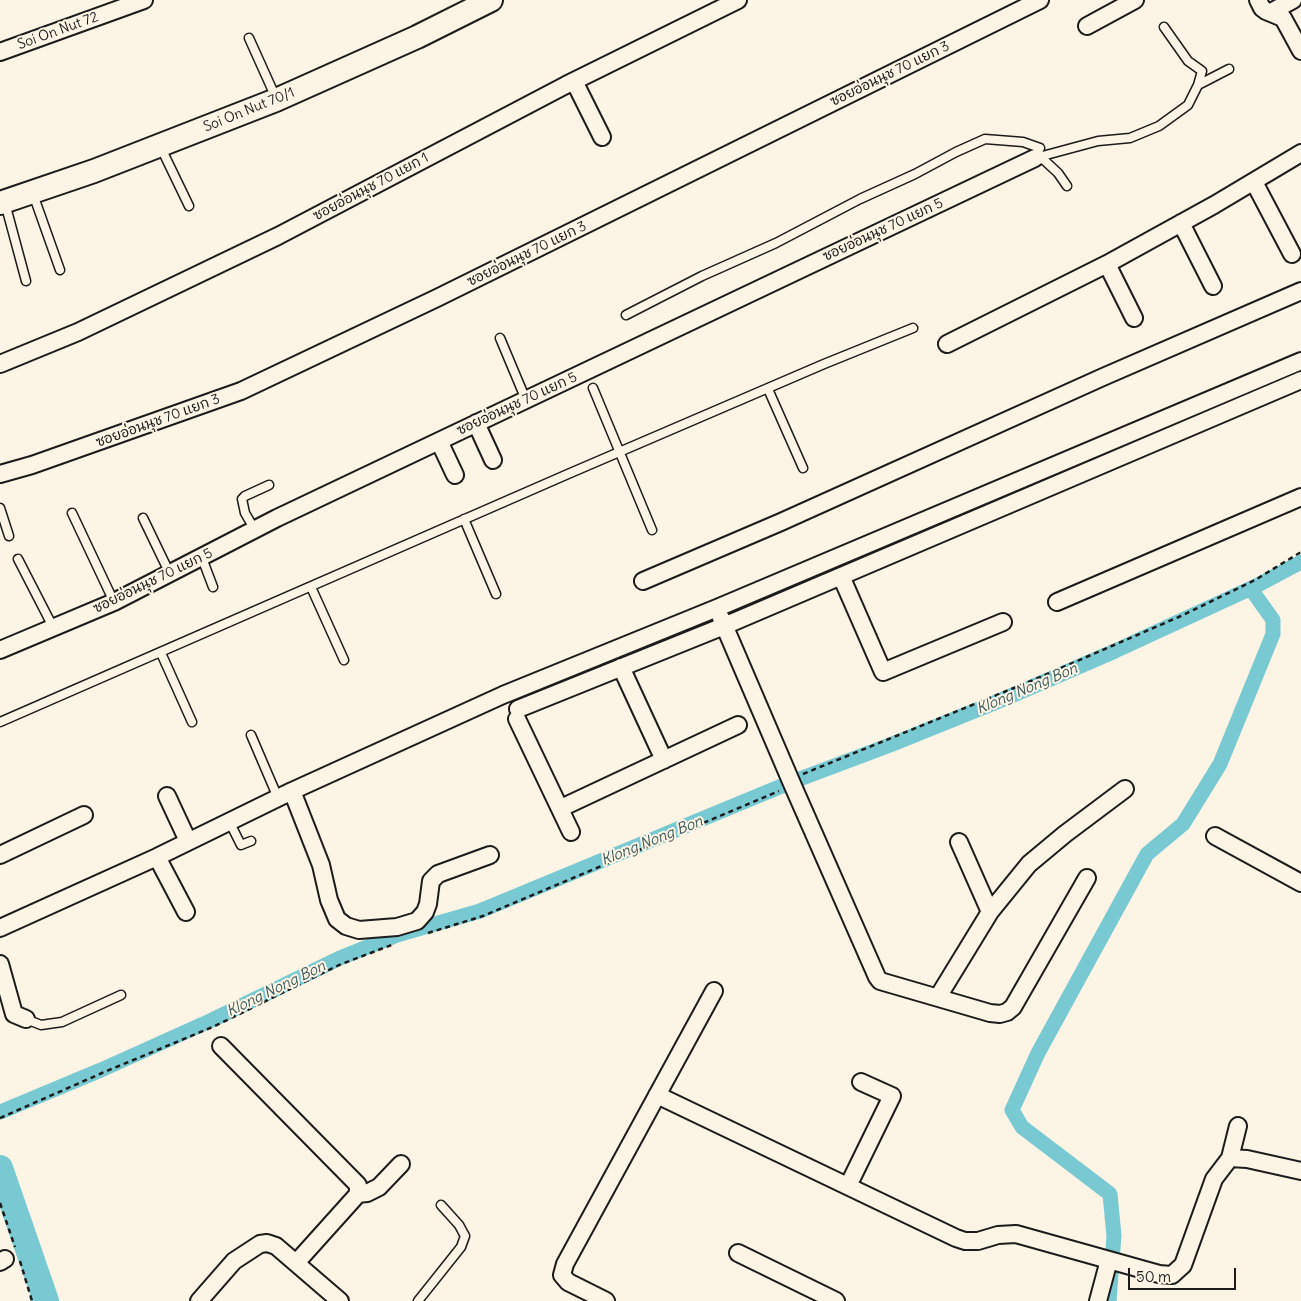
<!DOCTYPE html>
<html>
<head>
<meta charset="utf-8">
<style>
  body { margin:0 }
  #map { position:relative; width:1301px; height:1301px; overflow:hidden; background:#fcf5e5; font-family:Delius,sans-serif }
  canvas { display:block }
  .scale { position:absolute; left:1128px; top:1268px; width:108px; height:22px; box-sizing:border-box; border:2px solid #1c1c1c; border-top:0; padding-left:6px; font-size:15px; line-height:18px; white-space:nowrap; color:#1c1c1c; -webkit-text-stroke:4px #fcf5e5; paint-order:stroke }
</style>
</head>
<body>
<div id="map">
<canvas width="1301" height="1301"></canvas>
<div class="scale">50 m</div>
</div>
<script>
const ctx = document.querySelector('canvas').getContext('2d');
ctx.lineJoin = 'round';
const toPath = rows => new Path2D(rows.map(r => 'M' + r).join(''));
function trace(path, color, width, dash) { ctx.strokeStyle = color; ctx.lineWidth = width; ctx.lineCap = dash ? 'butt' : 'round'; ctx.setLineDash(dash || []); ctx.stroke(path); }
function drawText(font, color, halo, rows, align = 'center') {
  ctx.font = font + ' Delius,"Playpen Sans Thai",sans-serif'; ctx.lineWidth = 4; ctx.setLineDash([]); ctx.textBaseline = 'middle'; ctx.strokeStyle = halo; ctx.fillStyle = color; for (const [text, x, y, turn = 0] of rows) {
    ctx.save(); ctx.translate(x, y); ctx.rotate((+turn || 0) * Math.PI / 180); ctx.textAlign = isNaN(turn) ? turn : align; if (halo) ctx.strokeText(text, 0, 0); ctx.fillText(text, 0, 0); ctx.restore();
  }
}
trace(toPath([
  [0,1112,101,1070,212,1020,340,958,397,935,480,911,789,783,890,745,1004,699,1115,651,1258,585,1301,562],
  [1109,1301,1114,1236,1110,1194,1022,1127,1012,1110,1038,1053,1147,854,1183,824,1220,764,1273,634,1273,620,1251,589]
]), '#79c9d3', 15);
trace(toPath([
  [0,1168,46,1301]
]), '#79c9d3', 26);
const lane = toPath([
  [1164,27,1188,61,1202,71,1198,85],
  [249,38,276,98],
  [161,148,189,206],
  [1035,158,1098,141,1130,138,1159,126,1188,105,1198,85,1229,69],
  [1037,158,1044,160,1058,173,1067,186],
  [33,194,60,270],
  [5,203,26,281],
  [626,315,702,276,776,243,860,199,915,174,956,152,985,139,1023,142,1040,148,1035,158],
  [500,338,526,400],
  [593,388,652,530],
  [768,389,803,468],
  [0,508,9,536],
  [72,513,114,602],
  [143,518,170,574],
  [464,519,496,594],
  [255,530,245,513,242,499,245,496,269,485],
  [202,558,213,587],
  [18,559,53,627],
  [311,587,344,660],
  [161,653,192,722],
  [0,722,568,474,824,364,913,328],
  [251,735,278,798],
  [229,821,241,845,251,841],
  [26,1019,41,1025,62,1022,121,995],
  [418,1301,461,1247,465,1236,459,1225,441,1205]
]);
const street = toPath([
  [1258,0,1262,8,1266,11,1283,18,1301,51],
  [1271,12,1293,0],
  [1087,26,1135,0],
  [0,52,144,0],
  [574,81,602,137],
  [1254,182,1292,254],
  [1181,223,1213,286],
  [1107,264,1134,318],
  [947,344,1107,264,1214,205,1301,153],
  [0,364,78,332,278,236,566,85,738,0],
  [476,423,493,460],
  [439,441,455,475],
  [0,474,32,465,241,391,437,298,1040,0],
  [841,576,883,672,1003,622],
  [643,581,781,522,1103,377,1301,291],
  [1057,602,1301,497],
  [721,618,793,786,877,977,880,981,990,1013,1000,1014,1007,1012,1013,1007,1087,878],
  [0,650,114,602,277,518,1035,158],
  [621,667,664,760],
  [518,709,724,626,1301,380],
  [517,719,571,832],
  [292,791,321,865,329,900,337,919,346,926,359,930,397,927,417,921,425,912,428,904,431,881,438,874,490,855],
  [167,796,188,841],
  [561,808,738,725],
  [1215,836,1301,883],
  [0,855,84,815],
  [157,857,186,912],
  [990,912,1029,864,1065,834,1125,789],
  [0,928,157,857,292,791,503,695,717,608,1301,361],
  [0,964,14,1014,26,1019],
  [938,997,990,912,959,842],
  [221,1046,358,1185,358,1194,296,1263],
  [657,1095,956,1238,965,1241,978,1241,998,1235,1016,1234,1159,1274,1172,1275,1183,1265,1214,1179,1230,1158,1238,1126],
  [1230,1158,1247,1159,1301,1171],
  [848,1186,892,1096,861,1082],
  [358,1194,367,1193,379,1187,401,1164],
  [738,1253,836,1301],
  [0,1262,5,1259],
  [199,1301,234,1261,260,1244,267,1243,276,1246,340,1301],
  [606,1301,568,1282,562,1275,565,1264,714,991],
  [1098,1301,1109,1260]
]);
const secondary = toPath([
  [0,203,94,171,276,100,417,37,491,0]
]);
trace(lane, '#1c1c1c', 11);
trace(street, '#1c1c1c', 20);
trace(secondary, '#1c1c1c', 26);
trace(toPath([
  [803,774,1031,681,1181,616,1255,580,1301,552],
  [428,933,483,916,779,791],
  [0,1118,102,1073,215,1026,339,965,394,944],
  [0,1203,15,1247],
  [20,1261,32,1301]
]), '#1c1c1c', 2.5, [5, 4]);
trace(lane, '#fcf5e5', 8);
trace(street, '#fcf5e5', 16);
trace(secondary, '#fcf5e5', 22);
drawText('14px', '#1c1c1c', '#fcf5e5', [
  ["Soi On Nut 72",58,31,-20],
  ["ซอยอ่อนนุช 70 แยก 3",890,74,-26],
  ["Soi On Nut 70/1",249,110,-22],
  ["ซอยอ่อนนุช 70 แยก 1",371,187,-28],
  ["ซอยอ่อนนุช 70 แยก 5",883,230,-25],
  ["ซอยอ่อนนุช 70 แยก 3",527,254,-26],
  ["ซอยอ่อนนุช 70 แยก 5",517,404,-25],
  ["ซอยอ่อนนุช 70 แยก 3",158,421,-20],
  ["ซอยอ่อนนุช 70 แยก 5",153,581,-26]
]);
drawText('italic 15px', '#3d595c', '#fcf5e5', [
  ["Klong Nong Bon",1027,689,-23],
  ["Klong Nong Bon",652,841,-22],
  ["Klong Nong Bon",276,989,-26]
]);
</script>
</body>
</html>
